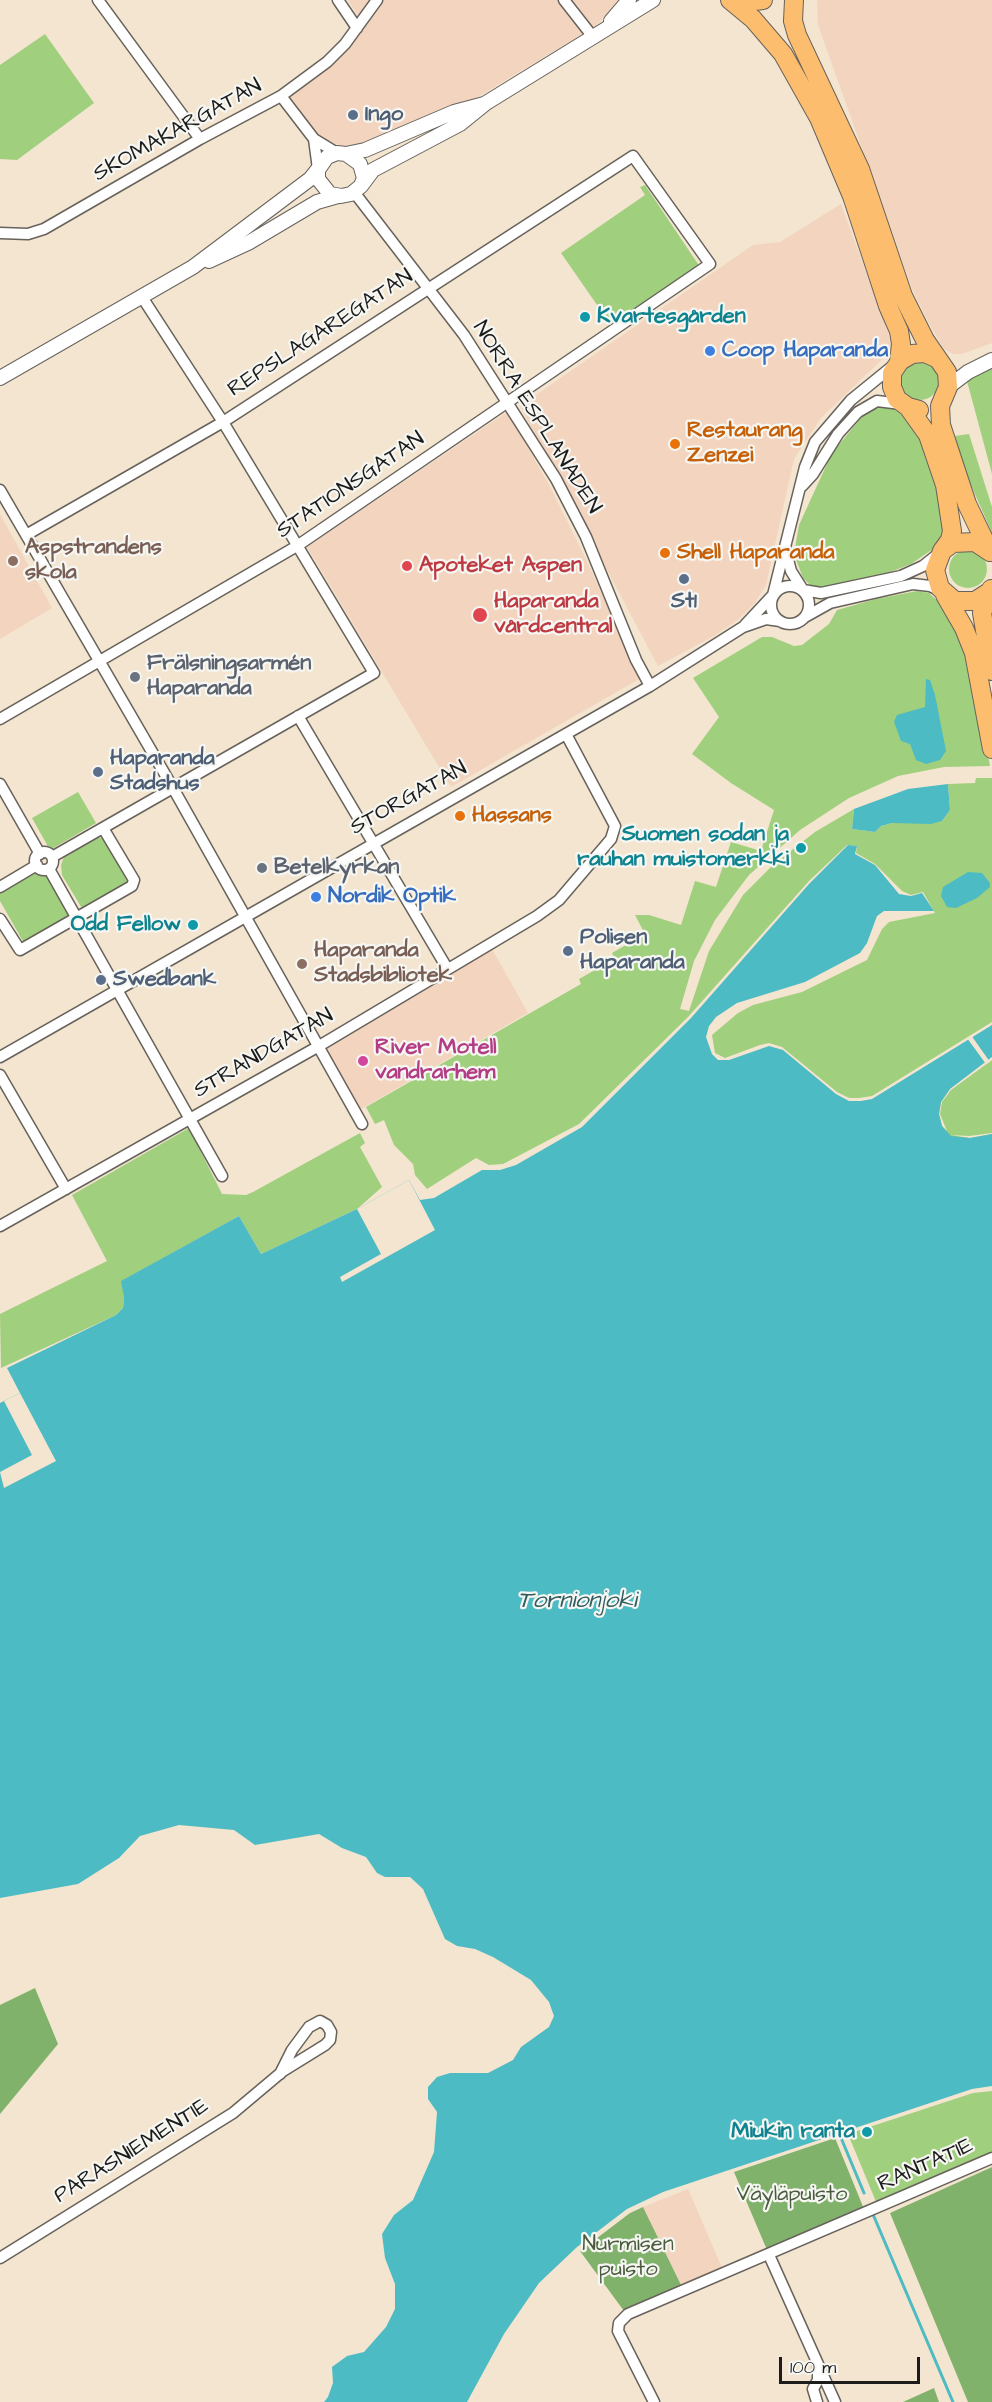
<!DOCTYPE html>
<html>
<head>
<meta charset="utf-8">
<style>
  body { margin:0 }
  #map { position:relative; width:992px; height:2402px; overflow:hidden; background:#f3e5d0; font-family:"Architects Daughter",sans-serif }
  canvas { display:block }
  .scale { position:absolute; left:779px; top:2357px; width:141px; height:27px; box-sizing:border-box; border:3px solid #1c1c1c; border-top:0; padding-left:8px; font-size:18px; line-height:21px; white-space:nowrap; color:#1c1c1c; -webkit-text-stroke:4px #f6f6f2; paint-order:stroke }
</style>
</head>
<body>
<div id="map">
<canvas width="992" height="2402"></canvas>
<div class="scale">100 m</div>
</div>
<script>
const ctx = document.querySelector('canvas').getContext('2d');
ctx.lineJoin = 'round';
function fillPath(path, color) { ctx.fillStyle = color; ctx.fill(path, 'evenodd'); }
const toPath = rows => new Path2D(rows.map(r => 'M' + r).join(''));
function trace(path, color, width, dash) { ctx.strokeStyle = color; ctx.lineWidth = width; ctx.lineCap = dash ? 'butt' : 'round'; ctx.setLineDash(dash || []); ctx.stroke(path); }
function drawText(font, color, halo, rows, align = 'center') {
  ctx.font = font + ' "Architects Daughter",sans-serif'; ctx.lineWidth = 4.5; ctx.setLineDash([]); ctx.textBaseline = 'middle'; ctx.strokeStyle = halo; ctx.fillStyle = color; for (const [text, x, y, turn = 0] of rows) {
    ctx.save(); ctx.translate(x, y); ctx.rotate((+turn || 0) * Math.PI / 180); ctx.textAlign = isNaN(turn) ? turn : align; if (halo) ctx.strokeText(text, 0, 0); ctx.fillText(text, 0, 0); ctx.restore();
  }
}
fillPath(toPath([
  [348,0,618,0,597,25,443,118,357,151,319,138,287,95,363,24],
  [817,0,992,0,992,343,962,354,953,354,944,349,930,325,912,289,818,25],
  [841,204,889,335,891,351,821,418,794,459,766,585,754,604,739,619,714,636,658,666,520,406,753,245,780,242],
  [507,412,547,481,583,553,641,678,451,787,307,547],
  [0,514,52,608,0,639],
  [492,949,528,1013,354,1113,321,1050],
  [688,2189,723,2270,682,2287,643,2207]
]), '#f3d4bf');
fillPath(toPath([
  [45,34,94,103,17,160,0,159,0,65],
  [645,185,698,264,697,268,611,325,561,253,645,195,640,187],
  '901 381a19 19 0 1 1 38 0a19 19 0 1 1-38 0Z',
  [992,368,992,474,967,381],
  [880,408,892,408,900,413,922,438,947,518,945,532,936,547,911,564,880,576,824,589,812,587,803,578,794,554,799,525,832,453,861,418,870,410],
  [969,434,992,507,992,533,964,469,955,436],
  '949 569a19 19 0 1 1 38 0a19 19 0 1 1-38 0Z',
  [917,591,929,593,940,603,957,625,972,672,990,766,944,767,898,776,849,798,800,830,749,875,715,920,694,961,680,1009,689,1011,709,951,743,895,774,864,815,832,854,809,852,829,875,832,881,826,892,823,942,821,950,810,948,784,975,783,976,778,992,778,992,1022,872,1096,859,1098,849,1098,837,1092,782,1047,769,1043,760,1045,725,1058,715,1053,712,1035,738,1013,753,1005,802,992,867,960,882,929,889,922,935,913,923,892,911,895,902,891,875,864,856,853,857,846,847,845,809,881,688,1017,579,1124,503,1164,489,1165,476,1158,427,1189,415,1175,413,1164,394,1145,384,1120,375,1124,366,1107,581,984,579,979,604,965,607,969,617,963,612,953,645,934,635,915,649,915,681,925,695,881,716,887,731,842,761,851,774,810,731,783,692,754,719,717,693,678,762,637,772,637,794,646,802,645,829,624,837,610,876,599],
  [78,792,96,823,50,850,32,818],
  [96,837,106,839,128,883,83,910,62,875,61,865,64,857],
  [36,873,51,878,70,916,24,943,0,901,0,893],
  [992,1060,992,1133,969,1136,951,1135,970,1138,992,1134,992,1233,824,1117,950,1089,941,1102,939,1114,942,1126,947,1131,940,1114,942,1102,951,1090],
  [189,1128,222,1194,246,1195,253,1192,360,1133,365,1143,360,1147,382,1187,357,1209,261,1254,239,1216,122,1281,124,1298,123,1308,116,1315,1,1368,0,1314,107,1261,72,1195],
  [992,2091,992,2153,877,2204,848,2134,973,2093]
]), '#a0cf7d');
fillPath(toPath([
  [35,1988,58,2044,0,2114,0,2005],
  [835,2138,864,2209,767,2250,734,2172],
  [992,2167,992,2402,968,2402,890,2213],
  [643,2207,682,2287,624,2311,580,2251,630,2213],
  [934,2388,939,2402,903,2402]
]), '#80b26c');
fillPath(toPath([
  [926,679,930,680,935,695,946,751,940,760,926,764,916,760,910,744,901,741,894,722,897,715,925,707],
  [948,784,950,810,942,821,931,824,892,823,881,826,875,832,852,829,854,809,908,789],
  [848,845,857,846,855,854,875,865,899,894,911,896,922,893,934,911,884,911,877,916,867,943,860,953,805,982,737,1003,716,1017,709,1026,706,1037,712,1054,718,1060,729,1060,769,1046,783,1050,836,1094,849,1101,861,1101,872,1099,992,1025,992,1057,950,1089,941,1102,939,1114,942,1126,951,1136,970,1138,992,1134,992,2086,972,2089,663,2192,627,2209,577,2247,539,2283,504,2334,467,2402,324,2402,328,2397,333,2383,332,2367,347,2356,364,2352,386,2327,395,2309,395,2284,385,2258,382,2234,394,2215,413,2200,434,2152,437,2112,428,2099,428,2087,437,2077,450,2073,488,2073,513,2060,521,2047,549,2027,554,2016,549,2002,531,1980,493,1957,475,1949,457,1946,445,1939,423,1889,410,1877,385,1877,377,1873,366,1857,342,1848,319,1834,255,1845,234,1830,179,1825,140,1836,119,1858,78,1884,0,1898,0,1403,20,1393,7,1368,116,1315,123,1308,124,1298,121,1281,239,1216,261,1254,357,1209,409,1180,420,1200,434,1198,482,1170,500,1170,516,1165,582,1127,691,1018,809,884],
  [968,872,982,873,990,883,990,887,977,898,956,908,947,907,941,896,943,887]
]), '#4dbbc3');
fillPath(toPath([
  [971,1035,990,1062,986,1064,967,1038],
  [409,1180,435,1230,342,1282,340,1277,381,1254,357,1209],
  [20,1393,56,1461,4,1488,0,1472,32,1455,4,1401]
]), '#f3e5d0');
trace(toPath([
  [839,2133,864,2193],
  [872,2212,953,2402]
]), '#4dbbc3', 3);
const minor = toPath([
  [98,0,200,139],
  [338,0,357,28],
  [564,0,593,37],
  [281,96,314,139,337,153],
  [314,139,318,169],
  [354,192,464,335,556,479,586,537,636,660,650,686],
  [0,233,28,234,44,229,200,139,281,96,327,62,345,44,377,0],
  [802,486,813,474,838,434,858,412,877,401,901,404],
  [0,490,173,788,362,1124],
  [786,552,791,571,803,590,821,593,901,576,923,566,938,554],
  '771 605a19 19 0 1 1 38 0a19 19 0 1 1-38 0Z',
  [805,617,830,603,913,584,930,586,941,591],
  [745,625,773,595,805,467,815,442,851,400,894,365],
  [298,716,447,968],
  [0,719,297,546,710,264,633,156,223,422,26,535],
  [0,784,40,854],
  '35 861a9 9 0 1 1 18 0a9 9 0 1 1-18 0Z',
  [52,857,374,673,223,422,142,297],
  [49,869,222,1176],
  [0,887,37,865],
  [0,919,20,950,132,886,134,880,103,828],
  [0,1057,650,686,743,627,766,619,780,621],
  [0,1075,66,1189],
  [0,1226,319,1046,537,916,559,900,611,839,615,826,566,734],
  [769,2255,835,2402],
  [0,2258,233,2113,283,2071,325,2045,330,2040,331,2032,327,2025,320,2021,309,2027,292,2050,280,2074],
  [654,2402,618,2331,619,2323,628,2314,992,2158],
  [817,2402,813,2389,818,2380,818,2368]
]);
const tertiary = toPath([
  [611,21,629,0],
  [346,154,365,150,454,112,484,104],
  [362,183,364,178,360,164,346,154,337,153,327,157,318,170,318,179,330,194,341,196,351,194,361,186,373,170,460,124,486,103,653,0],
  [209,261,248,243,317,202,338,196],
  [0,378,193,267,310,179,318,169],
  [948,387,968,372,992,360]
]);
const trunk = toPath([
  [730,0,753,19,783,54,819,118,852,196,888,306,899,331,901,344,899,362],
  [730,0,746,2,763,0],
  [794,0,793,21,797,35,860,169,903,296,925,340,947,372,948,387,940,406,941,425,967,504,990,552],
  [908,407,928,435,945,485,952,531,950,540,942,551],
  [919,410,908,407,897,399,892,387,892,373,900,361,912,354,925,353,936,358],
  [991,589,982,613,992,671],
  [989,592,975,601,955,601,940,588,935,570,942,551,953,543,975,542,990,552],
  [945,595,964,628,974,653,992,749]
]);
trace(minor, '#67625b', 13);
trace(tertiary, '#67625b', 16);
trace(trunk, '#67625b', 20);
trace(minor, '#fff', 10);
trace(tertiary, '#fff', 14);
trace(trunk, '#fcbd6f', 18);
for (const [x, y, r, color] of [
  [353,115,6,"#5c6f8a"],
  [585,317,6,"#0f9aa8"],
  [710,351,6,"#3f7fe0"],
  [675,444,6,"#e8710a"],
  [665,553,6,"#e8710a"],
  [13,561,6,"#8d6e63"],
  [407,566,6,"#e0444e"],
  [684,579,6,"#5c6f8a"],
  [480,615,8,"#e0444e"],
  [135,677,6,"#6b7280"],
  [98,772,6,"#5c6f8a"],
  [460,816,6,"#e8710a"],
  [801,848,6,"#0f9aa8"],
  [262,868,6,"#6b7280"],
  [316,897,6,"#3f7fe0"],
  [193,925,6,"#0f9aa8"],
  [568,951,6,"#5c6f8a"],
  [302,964,6,"#8d6e63"],
  [101,980,6,"#5c6f8a"],
  [363,1061,6,"#d1479c"],
  [867,2132,6,"#0f9aa8"]
]) { const dot = new Path2D(); dot.arc(x, y, r, 0, 2 * Math.PI); ctx.fillStyle = color; ctx.fill(dot); trace(dot, '#f6f6f2', 2); }
drawText('bold 22px', '#4e5e75', '#f6f6f2', [
  ["Ingo",365,115],
  ["St1",684,602,"center"],
  ["Haparanda",110,759],
  ["Stadshus",110,784],
  ["Polisen",580,938],
  ["Haparanda",580,963],
  ["Swedbank",113,980]
], 'left');
drawText('22px', '#1c1c1c', '#f6f6f2', [
  ["SKOMAKARGATAN",178,131,-29],
  ["REPSLAGAREGATAN",321,334,-33],
  ["NORRA ESPLANADEN",536,418,58],
  ["STATIONSGATAN",351,486,-34],
  ["STORGATAN",409,799,-29],
  ["STRANDGATAN",264,1054,-30],
  ["PARASNIEMENTIE",132,2152,-32],
  ["RANTATIE",926,2166,-24]
]);
drawText('bold 22px', '#0d838f', '#f6f6f2', [
  ["Kvartesgården",597,317,"left"],
  ["Suomen sodan ja",789,835],
  ["rauhan muistomerkki",789,860],
  ["Odd Fellow",181,925],
  ["Miukin ranta",855,2132]
], 'right');
drawText('bold 22px', '#366cbe', '#f6f6f2', [
  ["Coop Haparanda",722,351],
  ["Nordik Optik",328,897]
], 'left');
drawText('bold 22px', '#c56008', '#f6f6f2', [
  ["Restaurang",687,431],
  ["Zenzei",687,456],
  ["Shell Haparanda",677,553],
  ["Hassans",472,816]
], 'left');
drawText('bold 22px', '#785e54', '#f6f6f2', [
  ["Aspstrandens",25,548],
  ["skola",25,573],
  ["Haparanda",314,951],
  ["Stadsbibliotek",314,976]
], 'left');
drawText('bold 22px', '#be3a42', '#f6f6f2', [
  ["Apoteket Aspen",419,566],
  ["Haparanda",494,602],
  ["vårdcentral",494,627]
], 'left');
drawText('bold 22px', '#5b616d', '#f6f6f2', [
  ["Frälsningsarmén",147,664],
  ["Haparanda",147,689],
  ["Betelkyrkan",274,868]
], 'left');
drawText('bold 22px', '#b23c85', '#f6f6f2', [
  ["River Motell",375,1048],
  ["vandrarhem",375,1073]
], 'left');
drawText('22px', '#4a5b3e', '#f6f6f2', [
  ["Väyläpuisto",792,2195],
  ["Nurmisen",628,2245],
  ["puisto",628,2270]
]);
drawText('italic 24px', '#305c5f', '#f6f6f2', [
  ["Tornionjoki",577,1602]
]);
</script>
</body>
</html>
